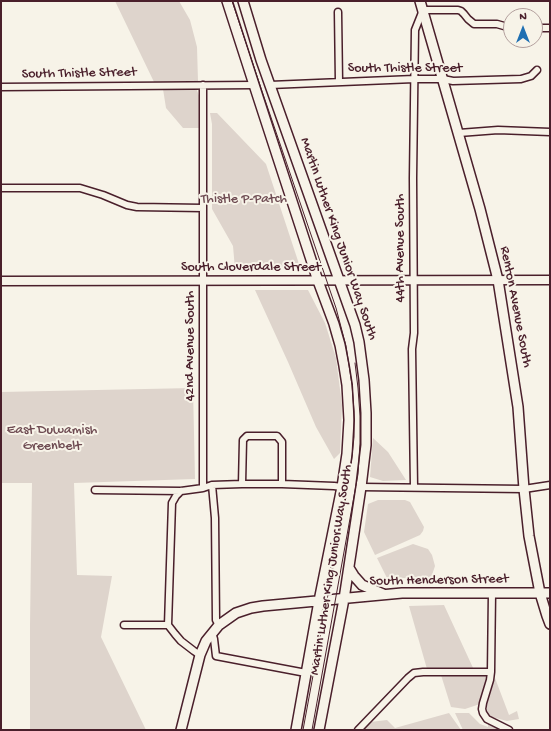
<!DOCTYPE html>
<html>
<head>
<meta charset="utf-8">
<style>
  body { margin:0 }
  #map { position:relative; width:551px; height:731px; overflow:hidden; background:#f7f3e8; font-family:"Gochi Hand",sans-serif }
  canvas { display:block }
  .frame { position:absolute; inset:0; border:2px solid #4a1f2b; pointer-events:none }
  .north { position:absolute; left:503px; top:8px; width:40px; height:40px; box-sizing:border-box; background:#f7f3e8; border:1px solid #b29e9c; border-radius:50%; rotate:0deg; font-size:11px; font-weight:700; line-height:16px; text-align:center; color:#4a1f2b }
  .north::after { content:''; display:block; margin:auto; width:14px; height:18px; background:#1f6fb2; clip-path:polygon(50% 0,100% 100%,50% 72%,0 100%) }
</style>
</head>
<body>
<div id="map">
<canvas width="551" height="731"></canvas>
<div class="frame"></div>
<div class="north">N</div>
</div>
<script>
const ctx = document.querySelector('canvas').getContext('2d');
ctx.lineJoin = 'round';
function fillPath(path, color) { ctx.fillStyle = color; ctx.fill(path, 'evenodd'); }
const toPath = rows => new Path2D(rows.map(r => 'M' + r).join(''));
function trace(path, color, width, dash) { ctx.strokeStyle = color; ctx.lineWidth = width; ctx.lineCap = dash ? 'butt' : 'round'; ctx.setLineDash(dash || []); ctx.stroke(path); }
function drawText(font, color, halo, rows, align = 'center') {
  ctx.font = font + ' "Gochi Hand",sans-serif'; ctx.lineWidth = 4; ctx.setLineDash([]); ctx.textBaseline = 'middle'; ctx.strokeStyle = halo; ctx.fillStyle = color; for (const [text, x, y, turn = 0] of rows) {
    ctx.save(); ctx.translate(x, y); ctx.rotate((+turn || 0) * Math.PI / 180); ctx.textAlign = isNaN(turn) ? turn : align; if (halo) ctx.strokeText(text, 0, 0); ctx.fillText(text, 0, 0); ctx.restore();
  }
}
fillPath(toPath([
  [115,1,179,1,190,20,197,47,198,81,154,82],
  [196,88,200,98,200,128,183,128,166,108,163,89],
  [210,113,217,113,266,164,300,267,235,269,233,246,212,209,212,124],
  [255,290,308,290,325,323,336,358,342,405,340,453,334,459,316,427,288,362],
  [193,388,195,479,74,483,77,575,112,576,101,637,146,730,30,730,30,625,32,483,1,483,1,392],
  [373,438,388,452,406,480,383,481,370,477],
  [378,500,405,500,410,502,424,527,423,531,420,535,375,555,364,532,368,504],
  [413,544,428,549,432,555,435,566,431,578,387,578,377,558],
  [444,605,474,670,427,669,409,606],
  [441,675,486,675,487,680,480,704,465,709,451,707],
  [495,678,509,715,517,711,519,719,507,721,492,717,487,714,487,699],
  [449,713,461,730,363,730,370,722,387,720,395,728],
  [455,713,469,713,480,724,488,727,488,723,498,726,500,730,463,730]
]), '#ded4cc');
const minor = toPath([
  [338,12,339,82],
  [535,28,550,28],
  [270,85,414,79,443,79,453,81,521,79,531,76,537,70],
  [1,87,254,85],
  [459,133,498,130,550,132],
  [1,188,80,188,103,195,127,205,137,207,203,208],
  [242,484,243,440,247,436,277,436,282,442,282,484],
  [212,485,215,518,216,620,219,625],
  [361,487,524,489,550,485],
  [414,487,412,349,414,333,413,178,415,30,423,10,458,10,461,11,464,14,468,19,474,24,497,24,511,28],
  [203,488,203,85],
  [95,490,181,491,203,488,212,485,242,484,282,484,334,486,342,487],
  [181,491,176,496,172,503,168,625,175,634,181,641,194,651,200,655],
  [492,593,491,672,490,680,483,703,482,709,483,713,487,719,509,730],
  [124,625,168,625],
  [212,633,214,639,216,656,306,673],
  [358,730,408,678,414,673,423,672,491,672]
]);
const tertiary = toPath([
  [1,281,550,280]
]);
const secondary = toPath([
  [227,1,257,94,318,281,334,324,340,345,344,366,347,385,349,420,347,454,342,487,319,601,296,730],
  [243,1,261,60,355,325,359,342,364,380,366,413,366,445,361,487,344,599,319,730],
  [420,1,480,209,498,280,518,407,524,489,529,536,540,593,547,616,550,624],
  [349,568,354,576,362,585,383,594],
  [181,730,200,655,206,641,219,625,236,613,251,608,263,606,402,593,550,593]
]);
trace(minor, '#4a1f2b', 9);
trace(tertiary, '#4a1f2b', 11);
trace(secondary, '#4a1f2b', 12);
trace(minor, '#f7f3e8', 6);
trace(tertiary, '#f7f3e8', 8);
trace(secondary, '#f7f3e8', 9);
trace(toPath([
  [232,1,263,94,336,308,346,346,352,385,354,411,354,437,350,475,303,730],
  [312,730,358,474,360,443,360,416,358,388,355,363]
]), '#4a1f2b', 1);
drawText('14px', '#4a1f2b', '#f7f3e8', [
  ["South Thistle Street",405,69],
  ["South Thistle Street",79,74,-1],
  ["Martin Luther King Junior Way South",338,239,71],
  ["44th Avenue South",401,248,-90],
  ["South Cloverdale Street",251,268],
  ["Renton Avenue South",515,307,79],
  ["42nd Avenue South",191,346,-90],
  ["Martin Luther King Junior Way South",332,570,-81],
  ["South Henderson Street",439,581,-1]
]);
drawText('14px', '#6f4c53', '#f7f3e8', [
  ["Thistle P-Patch",244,200],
  ["East Duwamish",52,431],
  ["Greenbelt",52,447]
]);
</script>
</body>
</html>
